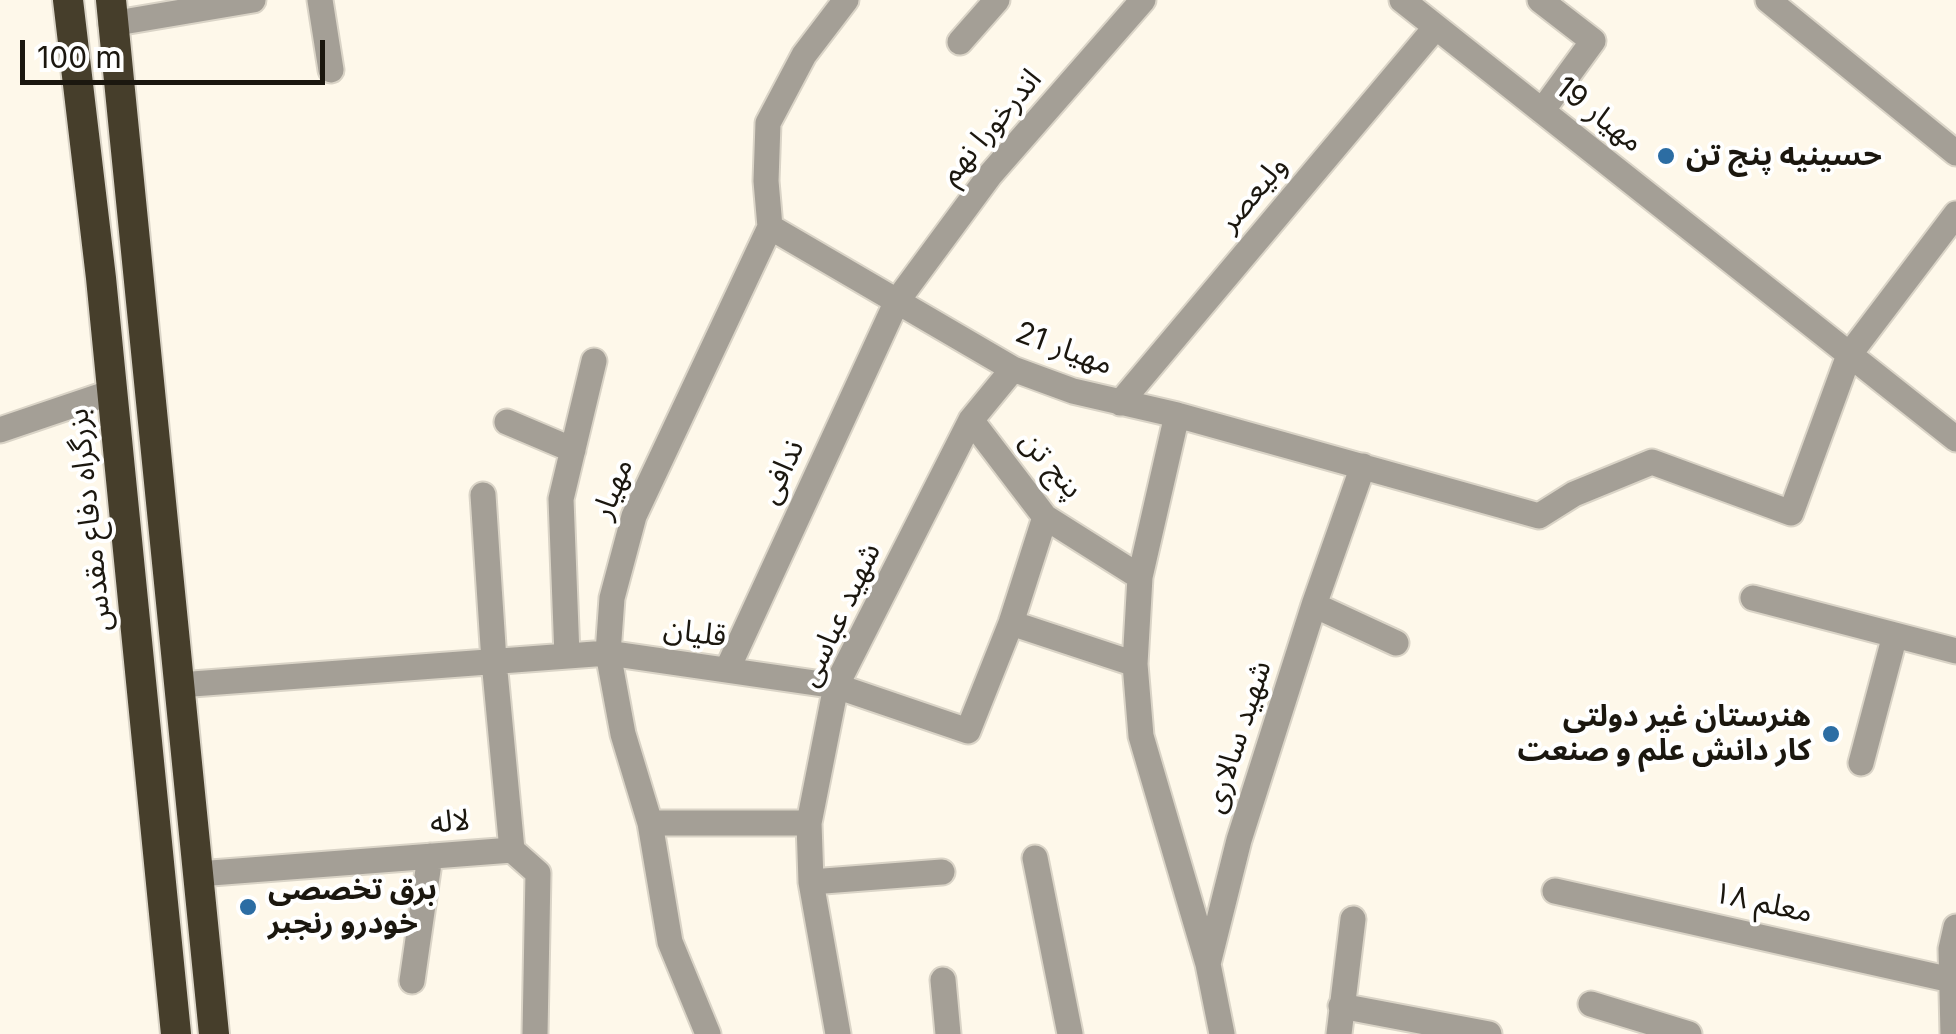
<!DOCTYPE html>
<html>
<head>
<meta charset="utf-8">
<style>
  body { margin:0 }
  #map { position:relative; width:1956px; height:1034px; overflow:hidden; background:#fef8ea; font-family:Inter,sans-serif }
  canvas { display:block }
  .scale { position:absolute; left:20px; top:40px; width:305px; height:45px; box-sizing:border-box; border:5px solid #1b170f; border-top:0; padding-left:12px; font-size:30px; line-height:35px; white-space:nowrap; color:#1b170f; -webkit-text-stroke:8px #fff; paint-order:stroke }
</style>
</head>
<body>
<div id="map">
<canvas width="1956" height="1034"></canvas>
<div class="scale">100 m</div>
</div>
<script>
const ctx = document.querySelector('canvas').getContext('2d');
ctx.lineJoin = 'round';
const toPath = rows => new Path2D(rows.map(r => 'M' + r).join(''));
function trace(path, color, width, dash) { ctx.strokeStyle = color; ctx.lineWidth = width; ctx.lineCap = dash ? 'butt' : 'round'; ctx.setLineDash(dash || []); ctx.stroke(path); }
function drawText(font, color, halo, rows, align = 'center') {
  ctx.font = font + ' Inter,"Noto Sans Arabic",sans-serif'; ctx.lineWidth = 8; ctx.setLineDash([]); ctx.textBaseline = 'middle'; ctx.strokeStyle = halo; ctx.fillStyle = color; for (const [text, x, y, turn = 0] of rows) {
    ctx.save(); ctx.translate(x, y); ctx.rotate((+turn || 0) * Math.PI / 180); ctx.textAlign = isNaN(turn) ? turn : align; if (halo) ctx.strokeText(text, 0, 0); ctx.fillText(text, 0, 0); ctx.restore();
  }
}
const minor = toPath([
  [320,0,331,70],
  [1402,0,1956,439],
  [1540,0,1593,41,1542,111],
  [1768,0,1956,153],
  [111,24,253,0],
  [960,42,997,0],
  [770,227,1013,369,1073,391,1177,415,1539,516,1574,494,1652,462,1791,513,1849,355,1956,214],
  [1120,403,1436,27],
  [1177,415,1140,577,1135,664,1141,736,1208,964],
  [971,420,1045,517,1140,577],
  [507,422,573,450],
  [0,430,112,392],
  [483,495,494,661,512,850],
  [1753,598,1956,651],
  [1314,605,1396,643],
  [1011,623,1135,664],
  [567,656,561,499,594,361],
  [727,670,897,301,990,175,1143,0],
  [179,685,608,653,836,686,968,731,1011,623,1045,517],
  [1861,763,1895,635],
  [650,823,809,823],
  [1035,858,1070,1034],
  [198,874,512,850,538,873,535,1034],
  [811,882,942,872],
  [1555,891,1956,981],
  [943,980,948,1034],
  [412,981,430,856],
  [1591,1004,1689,1034],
  [1341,1006,1489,1034],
  [708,1034,670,942,650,823,623,734,608,653,612,598,634,516,770,227,766,181,768,123,804,55,846,0],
  [838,1034,811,882,809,823,836,686,971,420,1013,369],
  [1222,1034,1208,964,1239,840,1314,605,1363,466],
  [1339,1034,1353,919],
  [1953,1034,1951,949,1956,927]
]);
const highway = toPath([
  [68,0,101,278,176,1034],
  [111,0,214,1034]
]);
trace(minor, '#dad4c7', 29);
trace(highway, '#dad4c7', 34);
trace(minor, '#a49f96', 25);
trace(highway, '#463e2b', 30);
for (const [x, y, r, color] of [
  [1666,156,10,"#2c6da3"],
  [1831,734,10,"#2c6da3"],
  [248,907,10,"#2c6da3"]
]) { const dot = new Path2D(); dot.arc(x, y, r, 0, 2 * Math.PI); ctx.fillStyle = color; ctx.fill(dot); trace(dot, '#fff', 4); }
drawText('30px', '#1b170f', '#fff', [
  ["مهیار 19",1599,115,38],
  ["اندرخورا نهم",991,127,-50],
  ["ولیعصر",1253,194,-50],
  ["مهیار 21",1064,349,20],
  ["پنج تن",1051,465,49],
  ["ندافی",782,472,-65],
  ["مهیار",613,489,-68],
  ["بزرگراه دفاع مقدس",90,520,-96],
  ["شهید عباسی",840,615,-65],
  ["قلیان",695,633,8],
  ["شهید سالاری",1238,737,-72],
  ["لاله",450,822,-4],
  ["معلم ۱۸",1763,903,12]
]);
drawText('bold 30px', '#1b170f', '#fff', [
  ["حسینیه پنج تن",1686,156],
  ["هنرستان غیر دولتی",1811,717,"right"],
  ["کار دانش علم و صنعت",1811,751,"right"],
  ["برق تخصصی",268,890],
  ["خودرو رنجبر",268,924]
], 'left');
</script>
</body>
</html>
